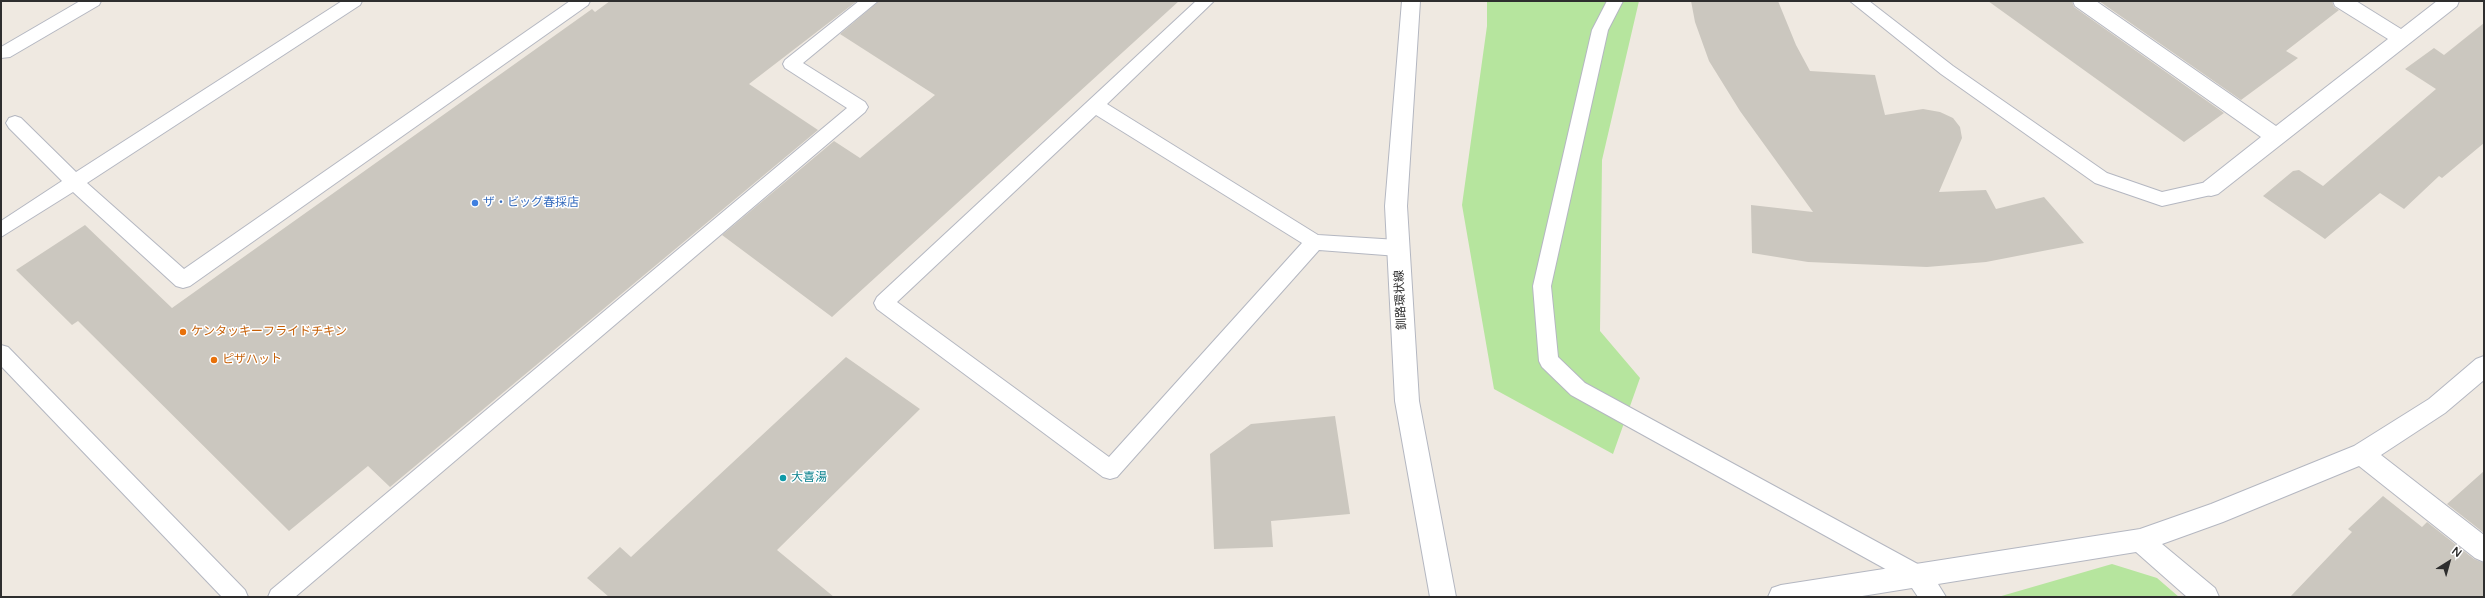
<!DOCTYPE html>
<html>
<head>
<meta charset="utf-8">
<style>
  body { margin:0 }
  #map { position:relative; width:2485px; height:598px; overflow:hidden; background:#efe9e1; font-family:"Varela Round",sans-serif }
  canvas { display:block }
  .frame { position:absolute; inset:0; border:2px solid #2e2e2e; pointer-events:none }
  .north { position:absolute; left:2429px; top:542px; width:40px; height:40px; -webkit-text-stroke:3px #fff; paint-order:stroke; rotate:37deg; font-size:11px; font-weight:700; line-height:16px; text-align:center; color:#2e2e2e }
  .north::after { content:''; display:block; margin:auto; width:14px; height:18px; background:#2e2e2e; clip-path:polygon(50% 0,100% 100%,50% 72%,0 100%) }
</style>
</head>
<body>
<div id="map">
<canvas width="2485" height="598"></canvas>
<div class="frame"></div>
<div class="north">N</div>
</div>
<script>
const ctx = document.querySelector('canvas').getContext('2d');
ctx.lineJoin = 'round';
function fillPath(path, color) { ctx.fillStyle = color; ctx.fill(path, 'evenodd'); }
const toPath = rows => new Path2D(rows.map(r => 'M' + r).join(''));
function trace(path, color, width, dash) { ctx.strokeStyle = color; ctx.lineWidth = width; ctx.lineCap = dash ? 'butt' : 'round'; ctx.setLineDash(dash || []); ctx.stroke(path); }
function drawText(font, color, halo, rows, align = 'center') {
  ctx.font = font + ' "Varela Round","Noto Sans JP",sans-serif'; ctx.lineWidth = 3; ctx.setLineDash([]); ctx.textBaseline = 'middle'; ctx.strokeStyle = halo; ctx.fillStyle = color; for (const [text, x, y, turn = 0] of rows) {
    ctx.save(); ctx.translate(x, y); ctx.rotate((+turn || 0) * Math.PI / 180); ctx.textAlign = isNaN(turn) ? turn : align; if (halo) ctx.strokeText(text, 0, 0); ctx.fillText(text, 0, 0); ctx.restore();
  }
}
fillPath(toPath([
  [1487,1,1639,1,1602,160,1600,331,1640,378,1613,454,1494,389,1462,205,1487,26],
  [2112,564,2157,578,2179,597,1998,597]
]), '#b6e59e');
fillPath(toPath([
  [610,1,857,1,749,84,818,130,390,487,368,466,289,531,78,321,72,325,16,270,85,225,172,308,592,9,595,12],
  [879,1,1179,1,832,317,722,235,834,141,860,158,935,95,840,34],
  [1691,1,1778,1,1796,45,1810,71,1875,75,1885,115,1923,109,1940,112,1953,118,1960,127,1962,138,1939,192,1986,190,1996,209,2044,197,2084,243,1986,262,1927,267,1808,262,1752,253,1751,205,1813,212,1740,111,1709,61,1695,22],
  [1988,1,2072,1,2074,7,2224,113,2184,142],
  [2099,1,2332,1,2334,7,2339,10,2286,51,2298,58,2241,100],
  [2484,23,2484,143,2442,178,2439,176,2404,209,2380,193,2325,239,2263,196,2293,171,2299,170,2323,186,2436,89,2405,69,2434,48,2444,55],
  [846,357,920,409,777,550,834,597,609,597,587,578,620,547,631,557],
  [1335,416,1350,514,1271,521,1273,547,1214,549,1210,454,1251,424],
  [2484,471,2484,533,2447,504],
  [2383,496,2422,527,2427,522,2474,559,2484,563,2484,597,2290,597,2352,532,2348,529]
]), '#cbc7bf');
const service = toPath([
  [80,1,101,1,99,5,10,57,1,58,1,47,80,1],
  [342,1,362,1,360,5,87,183,184,269,570,1,590,1,588,5,190,286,183,288,176,286,73,192,1,237,1,221,62,181,9,128,6,123,9,118,15,116,21,118,76,172,342,1],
  [859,1,878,1,803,63,865,102,868,107,865,112,295,597,268,597,271,590,847,108,785,68,783,64,785,60,859,1],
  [1196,1,1214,1,1107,104,1318,235,1398,240,1405,243,1407,248,1405,253,1398,256,1319,250,1117,477,1110,479,1103,477,877,309,874,303,877,297,1196,1],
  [1096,115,1302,243,1109,457,897,302,1096,115],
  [1607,1,1623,1,1608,30,1551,286,1558,357,1585,383,1925,568,1928,575,1925,582,1917,585,1909,582,1571,395,1542,367,1539,361,1533,286,1592,30,1607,1],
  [1850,1,1869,1,1953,66,2107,173,2162,192,2211,181,2217,183,2220,188,2217,193,2211,195,2162,206,2095,183,1941,74,1850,1],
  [1,345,8,347,245,590,248,597,222,597,1,366,1,345]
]);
const minor = toPath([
  [2073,1,2096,1,2276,126,2388,39,2335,6,2333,1,2356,1,2401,29,2437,1,2459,1,2457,6,2218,194,2211,196,2204,194,2201,188,2204,182,2261,137,2075,6,2073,1],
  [2484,356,2484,380,2445,413,2381,455,2484,535,2484,562,2475,558,2359,466,2223,522,2162,544,2215,588,2219,597,2187,597,2136,552,1938,584,1946,597,1918,597,1912,588,1856,597,1768,597,1772,588,1781,585,2140,529,2211,504,2354,446,2429,399,2476,359,2484,356]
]);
const tertiary = toPath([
  [1402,1,1420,1,1407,206,1419,401,1456,597,1430,597,1395,401,1385,206,1402,1]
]);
trace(service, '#b4b7c1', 2);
trace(minor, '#b4b7c1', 2);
trace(tertiary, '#b4b7c1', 2);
fillPath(service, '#fff');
fillPath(minor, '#fff');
fillPath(tertiary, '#fff');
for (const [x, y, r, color] of [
  [475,203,4,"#3f7fe0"],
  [183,332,4,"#e8710a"],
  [214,360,4,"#e8710a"],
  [783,478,4,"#0f9aa8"]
]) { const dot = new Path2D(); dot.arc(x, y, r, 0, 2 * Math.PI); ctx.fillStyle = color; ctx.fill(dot); trace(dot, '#fff', 1.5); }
drawText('12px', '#366cbe', '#fff', [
  ["ザ・ビッグ春採店",483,203]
], 'left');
drawText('12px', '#2e2e2e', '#fff', [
  ["釧路環状線",1401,300,-93]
]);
drawText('12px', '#c56008', '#fff', [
  ["ケンタッキーフライドチキン",191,332],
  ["ピザハット",222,360]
], 'left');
drawText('12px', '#0d838f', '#fff', [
  ["大喜湯",791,478]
], 'left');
</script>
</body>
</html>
